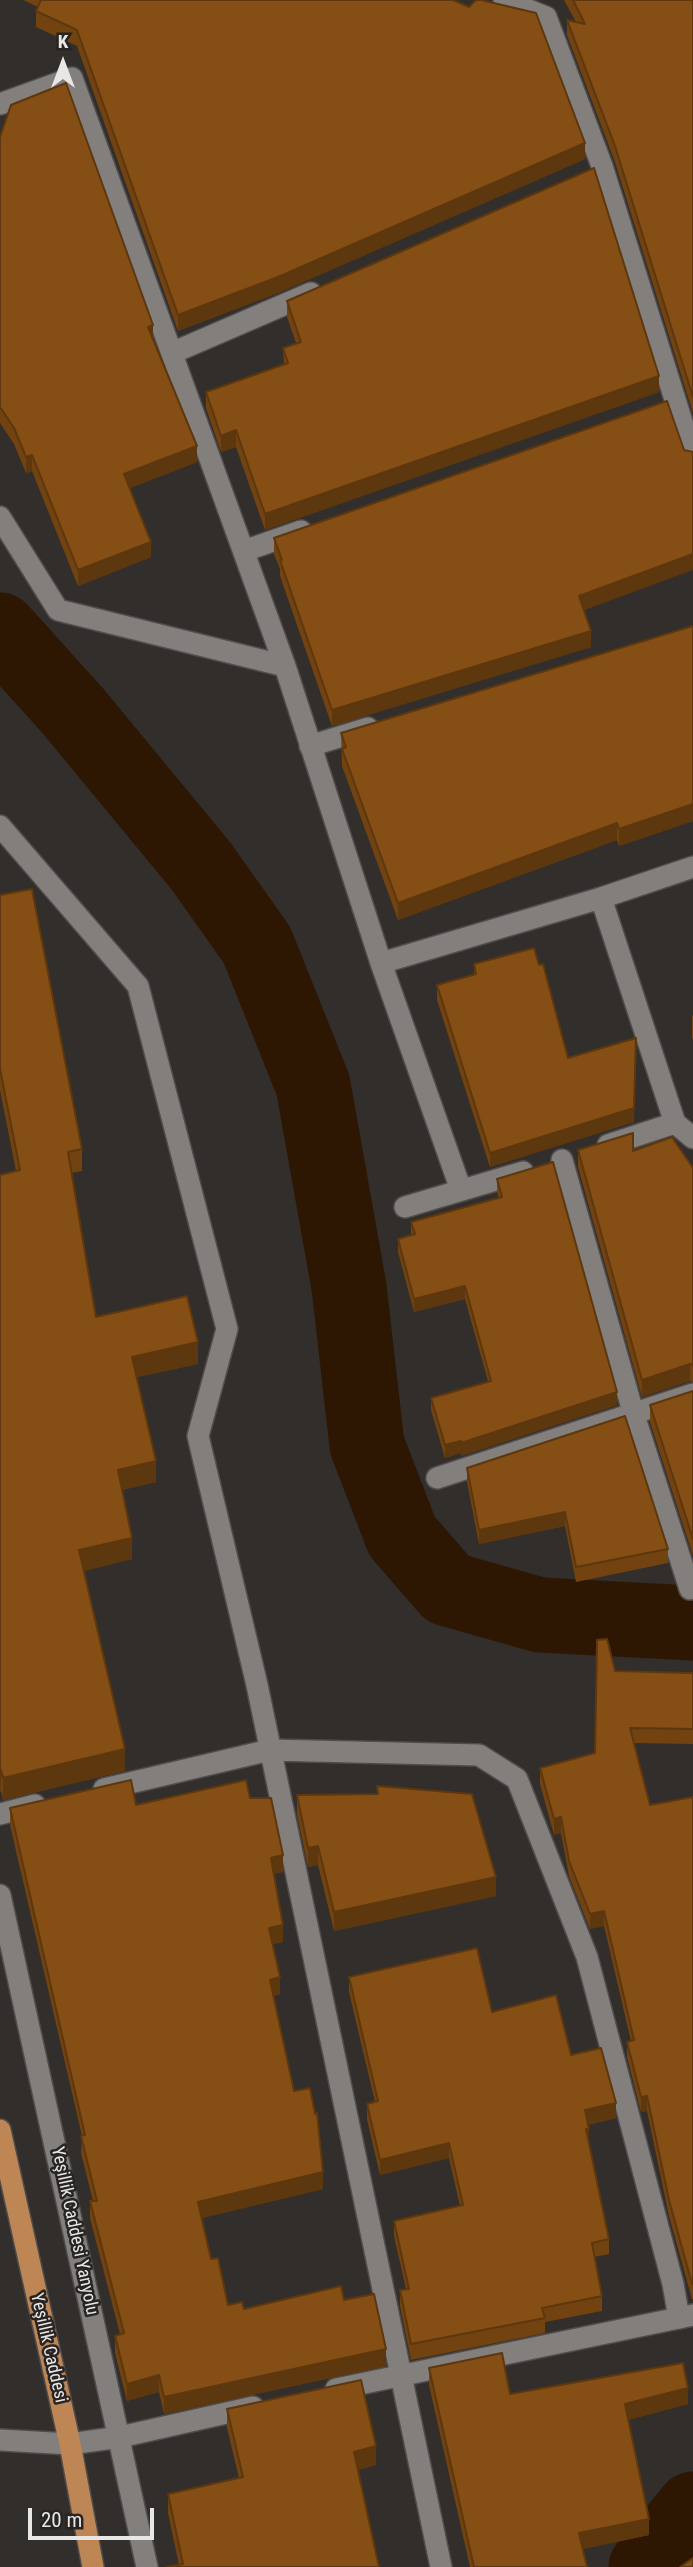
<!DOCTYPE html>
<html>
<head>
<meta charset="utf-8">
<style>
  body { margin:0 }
  #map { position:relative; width:693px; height:2567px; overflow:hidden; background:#312e2c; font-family:"Roboto Condensed",sans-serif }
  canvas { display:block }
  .north { position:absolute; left:28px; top:28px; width:70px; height:70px; -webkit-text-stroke:5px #272422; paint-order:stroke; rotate:0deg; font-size:19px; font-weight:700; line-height:28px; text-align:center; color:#e9e7e6 }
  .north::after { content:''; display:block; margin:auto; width:24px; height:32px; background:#e9e7e6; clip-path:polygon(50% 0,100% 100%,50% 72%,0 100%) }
  .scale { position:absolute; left:28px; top:2508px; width:126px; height:32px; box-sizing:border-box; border:4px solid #e9e7e6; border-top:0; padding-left:9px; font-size:21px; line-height:24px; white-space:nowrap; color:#e9e7e6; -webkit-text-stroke:5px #272422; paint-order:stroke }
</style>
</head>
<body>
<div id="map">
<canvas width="693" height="2567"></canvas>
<div class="north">K</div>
<div class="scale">20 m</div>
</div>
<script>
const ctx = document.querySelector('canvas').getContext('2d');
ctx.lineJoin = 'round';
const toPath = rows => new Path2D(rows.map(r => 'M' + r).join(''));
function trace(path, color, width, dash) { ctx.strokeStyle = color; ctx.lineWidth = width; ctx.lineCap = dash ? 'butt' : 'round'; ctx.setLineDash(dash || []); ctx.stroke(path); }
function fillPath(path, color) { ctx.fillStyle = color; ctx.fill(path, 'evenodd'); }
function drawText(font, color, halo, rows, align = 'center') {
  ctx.font = font + ' "Roboto Condensed",sans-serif'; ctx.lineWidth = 5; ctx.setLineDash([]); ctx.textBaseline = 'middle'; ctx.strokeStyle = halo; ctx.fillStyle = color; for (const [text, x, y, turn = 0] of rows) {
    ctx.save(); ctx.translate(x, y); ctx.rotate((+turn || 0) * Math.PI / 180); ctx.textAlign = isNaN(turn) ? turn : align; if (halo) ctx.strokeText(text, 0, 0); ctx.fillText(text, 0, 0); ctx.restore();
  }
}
trace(toPath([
  [0,630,73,711,201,866,257,945,313,1085,349,1287,367,1445,402,1536,448,1589,540,1615,693,1623],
  [646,2567,693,2509]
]), '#2e1702', 75);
const minor = toPath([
  [504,0,546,17,602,166,693,457],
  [0,104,72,78,285,666,381,963,601,898,675,1123,693,1138],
  [172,353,311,293],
  [0,517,58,610,285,666],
  [244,551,301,531],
  [310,746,368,728],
  [0,826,138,986,227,1329,198,1436,257,1685,441,2567],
  [601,898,693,867],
  [381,963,461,1190],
  [608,1145,675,1123],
  [562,1160,633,1412,690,1589],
  [405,1207,523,1172],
  [437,1478,693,1394],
  [104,1789,270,1750,479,1755,517,1779,587,1957,673,2284,679,2318],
  [0,1814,35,1805],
  [0,1895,147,2567]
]);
const tertiary = toPath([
  [336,2389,693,2315],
  [0,2440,70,2444,120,2437,253,2407]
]);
const trunk = toPath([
  [0,2130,70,2444,93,2567]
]);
trace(minor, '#4f4c4b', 24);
trace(tertiary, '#4f4c4b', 24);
trace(trunk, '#4f4c4b', 24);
trace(minor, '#827f7d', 21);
trace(tertiary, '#827f7d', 21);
trace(trunk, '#bd8654', 21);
fillPath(toPath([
  [23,0,453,0,585,159,278,293,178,331,77,46,36,27,36,11,38,7],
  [564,0,693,0,693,413,615,162,567,35,567,20,576,22],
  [0,137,153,340,197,462,130,488,151,557,78,586,32,471,26,473,14,444,0,423],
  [287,301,659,392,265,530,236,447,221,452,206,408,206,392,284,365,283,348,296,343,287,317],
  [684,450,584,610,591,647,332,726,280,576,280,569,274,554,274,538],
  [693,626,693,821,619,846,617,840,398,920,342,766,341,733],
  [0,895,82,1149,82,1171,71,1173,96,1317,198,1364,137,1377,156,1482,122,1490,132,1559,84,1571,125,1771,3,1800,1,1791,0,1792,16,1171,0,1090],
  [474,964,634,1122,490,1167,437,1000,437,985,474,975],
  [693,1015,693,1040,692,1038,692,1016],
  [578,1150,633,1151,693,1168,693,1382,690,1381,642,1397,578,1167],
  [497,1179,617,1405,461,1456,461,1453,445,1458,431,1410,431,1398,488,1381,465,1299,414,1312,398,1252,398,1239,411,1235,411,1222,499,1198,497,1192],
  [693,1391,693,1556,650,1422,650,1405],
  [467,1468,668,1549,668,1563,576,1582,565,1526,479,1544,467,1482],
  [615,1671,693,1673,693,1744,634,1743,650,1805,693,1797,693,2299,692,2299,669,2216,647,2111,641,2112,627,2057,627,2042,631,2041,604,1926,590,1929,569,1876,561,1833,554,1835,540,1784,540,1768,595,1753],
  [377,1786,496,1896,334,1931,318,1865,308,1867,297,1814,297,1795,377,1794],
  [250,1798,283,1872,274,1874,283,1942,273,1944,280,1994,274,1996,294,2091,323,2189,202,2218,211,2259,228,2305,244,2309,344,2300,386,2366,164,2414,159,2392,127,2401,115,2353,115,2336,120,2334,90,2218,90,2201,93,2201,81,2153,82,2136,10,1825,10,1808,136,1805],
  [349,1977,492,2012,571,2055,616,2118,588,2125,589,2144,609,2239,609,2254,594,2257,602,2296,602,2311,545,2322,545,2333,411,2360,400,2306,400,2290,406,2289,394,2236,394,2221,460,2206,449,2158,380,2175,367,2119,367,2104,375,2102,349,1992],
  [429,2368,510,2394,688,2404,628,2420,649,2535,583,2549,587,2567,470,2567,429,2385],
  [227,2409,376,2465,358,2470,379,2567,179,2565,168,2513,168,2494,239,2478,227,2428]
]), '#724311');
fillPath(toPath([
  [585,143,585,159,278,293,178,331,178,315],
  [153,325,153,341,148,327],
  [659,376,659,392,265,530,265,514],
  [236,430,236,447,221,452,221,436],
  [197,446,197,462,124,490,124,474],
  [32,455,32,471,26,473,26,457],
  [151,542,151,557,78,586,78,570],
  [693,554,693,570,579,612,579,596],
  [591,631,591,647,332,726,332,710],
  [693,804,693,821,619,846,619,829],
  [617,823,617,840,398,920,398,903],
  [636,1053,634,1122,490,1167,490,1153],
  [465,1286,465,1299,414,1312,414,1299],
  [198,1342,198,1364,132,1378,132,1357],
  [690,1364,690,1381,642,1397,642,1380],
  [617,1392,617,1405,461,1456,461,1443],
  [461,1441,461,1453,445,1458,445,1445],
  [156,1461,156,1482,118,1491,118,1470],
  [565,1512,565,1526,479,1544,479,1530],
  [132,1538,132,1559,79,1572,79,1550],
  [125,1749,125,1771,3,1800,3,1778],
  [0,1770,1,1770,0,1792],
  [561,1817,561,1833,554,1835,554,1819],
  [318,1846,318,1865,308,1867,308,1848],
  [283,1855,283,1872,271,1874,271,1858],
  [496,1877,496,1896,334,1931,334,1912],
  [604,1911,604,1926,590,1929,590,1914],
  [283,1925,283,1942,269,1945,269,1928],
  [280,1977,280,1994,270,1997,270,1980],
  [647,2096,647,2111,641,2112,641,2097],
  [616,2103,616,2118,585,2125,585,2110],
  [586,2129,589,2129,589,2144],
  [449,2143,449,2158,380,2175,380,2160],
  [323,2172,323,2189,198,2219,198,2202],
  [386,2349,386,2366,164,2414,164,2397],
  [159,2375,159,2392,127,2401,127,2384],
  [688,2388,688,2404,625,2421,625,2404],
  [376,2446,376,2465,354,2471,354,2452],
  [649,2519,649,2535,579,2550,579,2533]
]), '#5d370e');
const building = toPath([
  [41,0,453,0,469,7,476,0,481,0,536,13,585,143,278,277,178,315,77,30,36,11,41,0],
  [573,0,693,0,693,397,615,146,567,20,585,24,573,0],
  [66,83,153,325,148,327,197,446,124,474,151,542,78,570,32,455,26,457,14,428,0,407,0,137,11,105,66,83],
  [594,168,659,376,265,514,236,430,221,436,206,392,288,363,283,348,301,342,287,301,594,168],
  [667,401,684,450,693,452,693,554,579,596,591,631,332,710,280,560,282,560,274,538,667,401],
  [693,626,693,804,619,829,617,823,398,903,342,749,346,747,341,733,693,626],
  [32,889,82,1149,68,1152,96,1317,187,1296,198,1342,132,1357,156,1461,118,1470,132,1538,79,1550,125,1749,3,1778,1,1770,0,1770,0,1175,20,1170,0,1069,0,895,32,889],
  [534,948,539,965,543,964,568,1058,636,1038,634,1108,490,1153,437,985,476,974,474,964,534,948],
  [633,1133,633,1151,672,1137,693,1168,693,1365,690,1364,642,1380,578,1150,633,1133],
  [553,1162,617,1392,461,1443,461,1441,445,1445,431,1398,491,1381,465,1286,414,1299,398,1239,415,1234,411,1222,502,1197,497,1179,553,1162],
  [693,1391,693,1539,650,1405,693,1391],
  [625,1416,668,1549,576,1567,565,1512,479,1530,467,1468,625,1416],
  [607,1639,615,1671,693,1673,693,1729,630,1728,650,1805,693,1797,693,2283,692,2284,669,2200,647,2096,641,2097,627,2042,634,2040,604,1911,590,1914,569,1861,561,1817,554,1819,540,1768,595,1753,597,1640,607,1639],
  [131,1780,136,1805,246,1780,250,1798,271,1798,283,1855,271,1858,283,1925,269,1928,280,1977,270,1980,294,2091,310,2088,315,2114,317,2113,323,2172,198,2202,211,2259,218,2258,228,2305,242,2302,244,2309,341,2286,344,2300,374,2294,386,2349,164,2397,159,2375,127,2384,115,2336,124,2333,90,2201,97,2201,81,2136,85,2135,10,1808,131,1780],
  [377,1786,472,1794,496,1877,334,1912,318,1846,308,1848,297,1795,378,1794,377,1786],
  [477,1948,492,2012,556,1995,571,2055,601,2048,616,2103,585,2110,589,2129,586,2129,609,2239,592,2243,602,2296,542,2308,545,2318,411,2344,400,2290,409,2289,394,2221,463,2205,449,2143,380,2160,367,2104,378,2101,349,1977,477,1948],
  [502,2353,510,2394,683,2363,688,2388,625,2404,649,2519,579,2533,587,2567,474,2567,429,2368,502,2353],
  [361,2380,376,2446,354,2452,379,2567,167,2567,183,2564,168,2494,243,2477,227,2409,361,2380],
  [693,2558,693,2567,680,2567,693,2558]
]);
fillPath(building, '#854e14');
trace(building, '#5d370e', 2);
drawText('18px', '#e9e7e6', '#272422', [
  ["Yeşillik Caddesi Yanyolu",74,2231,78],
  ["Yeşillik Caddesi",48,2348,77]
]);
</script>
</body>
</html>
